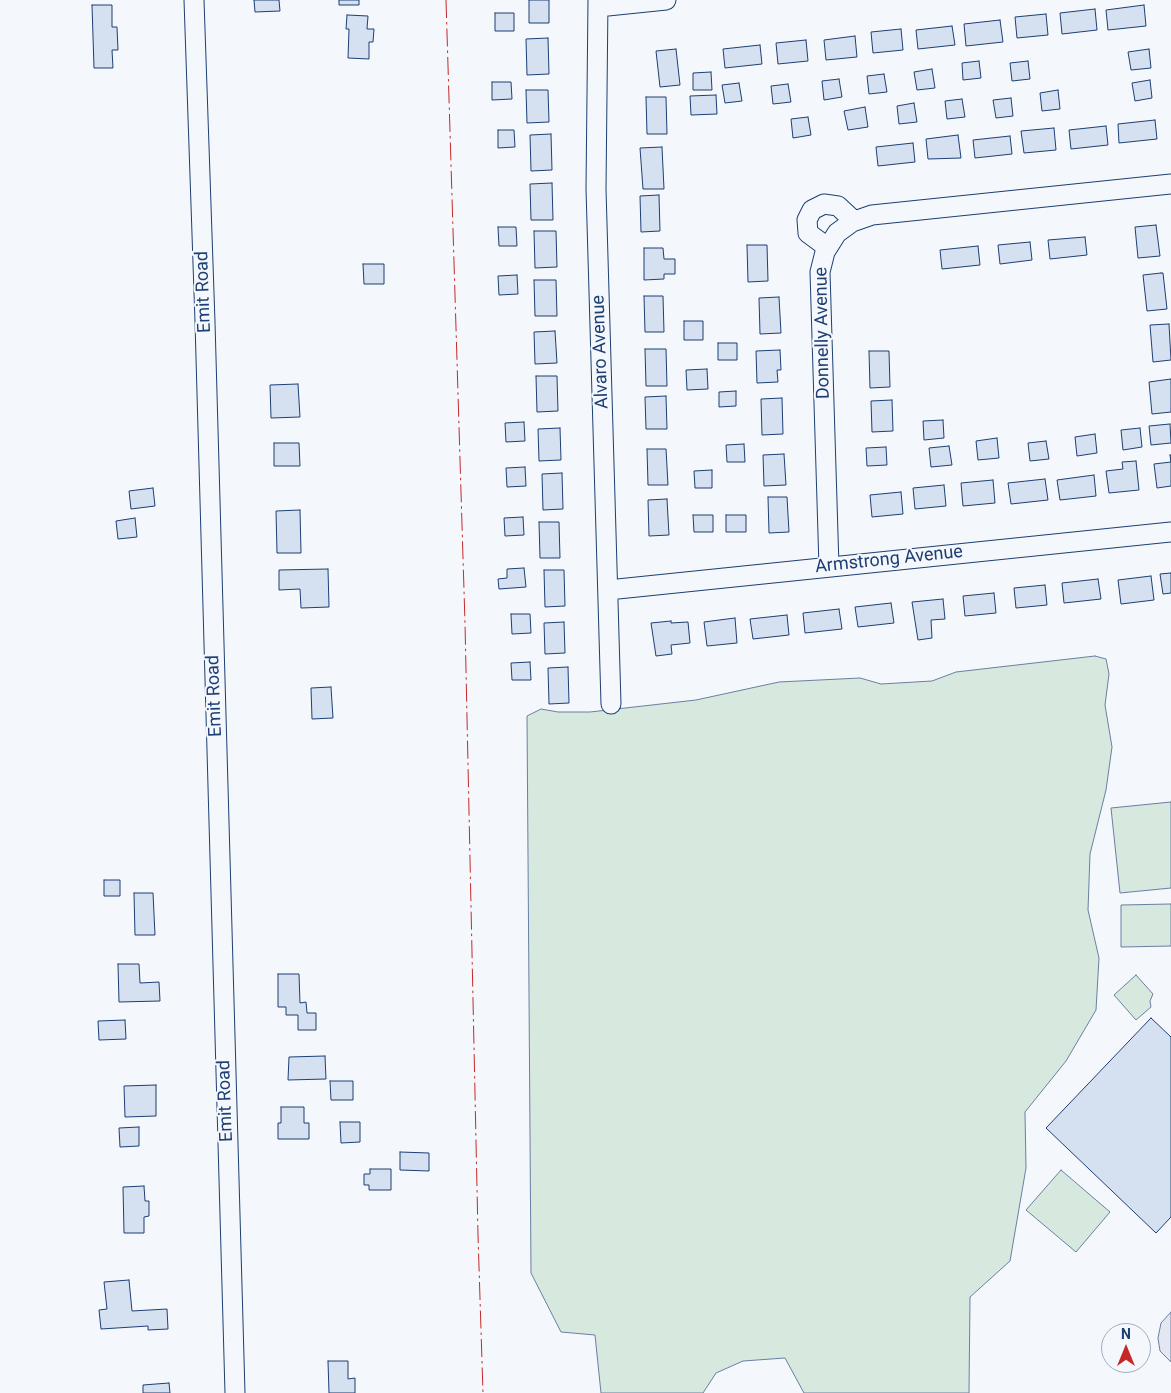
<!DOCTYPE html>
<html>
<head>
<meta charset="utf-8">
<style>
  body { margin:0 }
  #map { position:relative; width:1171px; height:1393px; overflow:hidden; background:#f4f7fb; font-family:Roboto,sans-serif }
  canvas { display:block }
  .north { position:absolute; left:1101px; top:1323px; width:50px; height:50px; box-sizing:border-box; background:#f4f7fb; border:1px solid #9eadc5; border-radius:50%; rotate:0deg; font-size:14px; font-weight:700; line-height:20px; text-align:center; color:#1d3f73 }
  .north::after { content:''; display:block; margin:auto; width:18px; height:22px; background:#c62828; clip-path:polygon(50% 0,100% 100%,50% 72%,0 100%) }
</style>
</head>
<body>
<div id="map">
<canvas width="1171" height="1393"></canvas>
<div class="north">N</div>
</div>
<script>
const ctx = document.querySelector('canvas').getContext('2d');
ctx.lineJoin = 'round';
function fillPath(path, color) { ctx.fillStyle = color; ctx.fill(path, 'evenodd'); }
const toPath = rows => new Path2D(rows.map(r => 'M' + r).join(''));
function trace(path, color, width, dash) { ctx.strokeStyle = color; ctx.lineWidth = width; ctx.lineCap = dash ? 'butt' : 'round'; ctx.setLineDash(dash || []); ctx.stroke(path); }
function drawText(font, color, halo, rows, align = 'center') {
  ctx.font = font + ' Roboto,sans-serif'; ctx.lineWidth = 4; ctx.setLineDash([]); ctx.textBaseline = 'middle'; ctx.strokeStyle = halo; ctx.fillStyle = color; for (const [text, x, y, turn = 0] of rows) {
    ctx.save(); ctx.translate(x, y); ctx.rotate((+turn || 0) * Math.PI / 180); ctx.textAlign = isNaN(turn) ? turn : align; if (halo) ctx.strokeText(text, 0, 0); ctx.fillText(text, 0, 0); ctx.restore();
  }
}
const green = toPath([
  [1095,656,1106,659,1109,674,1105,705,1112,747,1106,790,1090,854,1088,910,1099,958,1096,1010,1066,1061,1025,1112,1026,1168,1010,1261,970,1297,969,1393,804,1393,785,1358,743,1361,716,1373,703,1393,601,1393,595,1335,561,1332,531,1273,527,716,541,709,558,712,590,712,696,700,779,682,860,678,881,684,932,681,956,672,1095,656],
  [1171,802,1171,888,1120,893,1111,808,1171,802],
  [1171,904,1171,946,1121,947,1121,905,1171,904],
  [1136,975,1153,994,1150,1001,1151,1007,1136,1020,1114,995,1136,975],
  [1061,1170,1110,1212,1076,1252,1026,1210,1061,1170]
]);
fillPath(green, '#d7e8df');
trace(green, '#687fa3', 1);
const parking = toPath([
  [1171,1312,1171,1362,1160,1351,1158,1338,1161,1323,1171,1312]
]);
fillPath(parking, '#e3e8f0');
trace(parking, '#687fa3', 1);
const building = toPath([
  [254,0,279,0,280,11,255,12,254,0],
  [339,0,359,0,359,5,339,5,339,0],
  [529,0,549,0,549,23,529,23,529,0],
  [92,5,112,5,112,27,117,27,118,50,112,50,113,68,94,68,92,5],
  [1144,5,1146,26,1108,30,1106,10,1144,5],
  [1095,9,1097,30,1062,34,1060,13,1095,9],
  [495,13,514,13,514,31,495,31,495,13],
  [1046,14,1048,35,1017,38,1015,17,1046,14],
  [347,15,368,16,367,29,374,29,373,42,369,42,369,59,348,58,349,29,346,29,347,15],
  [1000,20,1003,42,966,46,964,24,1000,20],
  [952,26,955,45,918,49,916,30,952,26],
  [901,29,903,50,873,53,871,32,901,29],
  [855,36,857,57,826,60,824,40,855,36],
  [548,38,549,74,527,75,526,39,548,38],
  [806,40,808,61,778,64,776,43,806,40],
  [760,45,762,64,725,68,723,49,760,45],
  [676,49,680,85,660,87,656,51,676,49],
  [1149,49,1151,68,1131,70,1128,52,1149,49],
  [979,61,981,78,963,80,962,63,979,61],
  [1028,61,1030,79,1012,81,1010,63,1028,61],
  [932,69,935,88,917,90,914,72,932,69],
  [711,72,712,90,693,90,693,73,711,72],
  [884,74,887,92,869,94,867,76,884,74],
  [839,79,842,97,824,100,822,81,839,79],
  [1150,80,1152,98,1135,101,1132,83,1150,80],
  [492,82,511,82,512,99,492,100,492,82],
  [739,83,742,101,725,103,722,85,739,83],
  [788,84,791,102,773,104,771,86,788,84],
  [526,90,548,90,549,122,527,123,526,90],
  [1058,90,1060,109,1042,111,1040,93,1058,90],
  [716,95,717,114,691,115,690,96,716,95],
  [646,97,666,97,667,134,647,134,646,97],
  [1011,98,1013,116,996,118,993,100,1011,98],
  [962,99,965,117,947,119,945,101,962,99],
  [914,103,917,122,899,124,897,106,914,103],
  [865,107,868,127,848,130,844,111,865,107],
  [808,117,811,135,793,138,791,119,808,117],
  [1155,120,1157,139,1119,143,1118,124,1155,120],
  [1106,126,1108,145,1071,149,1069,130,1106,126],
  [1054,128,1056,150,1024,153,1021,131,1054,128],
  [498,130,514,130,515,147,498,148,498,130],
  [551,134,552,170,531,171,530,135,551,134],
  [958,135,961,158,928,159,926,139,958,135],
  [1010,136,1012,154,975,158,973,140,1010,136],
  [913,143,915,162,878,166,876,147,913,143],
  [662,147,664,189,643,189,640,148,662,147],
  [552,183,553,220,531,220,530,184,552,183],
  [659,195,660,231,641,232,640,196,659,195],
  [1156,225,1160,256,1138,258,1135,227,1156,225],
  [498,227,516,227,517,246,499,246,498,227],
  [534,231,556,231,557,267,535,268,534,231],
  [1085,237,1087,255,1050,259,1048,240,1085,237],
  [1030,242,1032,260,1000,264,998,245,1030,242],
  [747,245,767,245,768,281,748,282,747,245],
  [978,246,980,265,942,269,940,250,978,246],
  [644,248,663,248,664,259,675,259,675,274,664,274,664,279,644,280,644,248],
  [363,264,384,264,384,284,364,284,363,264],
  [1161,273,1163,273,1167,309,1147,311,1143,275,1161,273],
  [517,275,518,294,499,295,498,276,517,275],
  [534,280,556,280,557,316,535,316,534,280],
  [644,296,663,296,664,332,645,332,644,296],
  [779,297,781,333,760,334,759,298,779,297],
  [684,321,703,321,703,340,684,340,684,321],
  [1169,324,1171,360,1153,362,1150,325,1169,324],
  [555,331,557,363,535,364,534,332,555,331],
  [718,343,737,343,737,360,718,360,718,343],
  [645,349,666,349,667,386,646,386,645,349],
  [780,350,781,370,777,370,778,382,757,383,756,351,780,350],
  [869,351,889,351,890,387,870,388,869,351],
  [707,369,708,389,687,390,686,370,707,369],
  [536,376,557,376,558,411,537,412,536,376],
  [1171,379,1171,412,1152,414,1149,382,1171,379],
  [298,384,300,417,271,418,270,385,298,384],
  [736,391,736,406,719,407,719,392,736,391],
  [666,396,667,429,646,429,645,397,666,396],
  [782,398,783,434,762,435,761,399,782,398],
  [892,400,893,431,872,432,871,401,892,400],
  [943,420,944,438,924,440,923,421,943,420],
  [524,422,525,441,506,442,505,423,524,422],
  [1170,424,1171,443,1151,445,1149,426,1170,424],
  [560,428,561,460,539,461,538,429,560,428],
  [1140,428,1142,447,1123,450,1121,430,1140,428],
  [1095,434,1097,453,1077,456,1075,437,1095,434],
  [997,438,999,458,978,460,976,441,997,438],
  [1046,441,1049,459,1030,461,1028,443,1046,441],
  [274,443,299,443,300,466,274,466,274,443],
  [744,444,745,462,727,462,726,445,744,444],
  [949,446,952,465,931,467,929,448,949,446],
  [886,447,887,465,867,466,866,448,886,447],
  [647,449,666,449,668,485,648,485,647,449],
  [784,454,786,485,764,486,763,455,784,454],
  [1170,455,1171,455,1171,486,1157,488,1154,464,1171,462,1170,455],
  [1136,461,1139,490,1109,493,1106,471,1123,469,1122,462,1136,461],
  [525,467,526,486,507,487,506,468,525,467],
  [712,470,712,488,695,488,694,471,712,470],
  [562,473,563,509,543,510,542,474,562,473],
  [1094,475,1096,496,1060,500,1057,480,1094,475],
  [1045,479,1048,500,1011,504,1008,483,1045,479],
  [993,480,995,503,963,506,961,483,993,480],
  [944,485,946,506,915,509,913,488,944,485],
  [153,488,155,506,131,509,129,491,153,488],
  [901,492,903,514,872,517,870,495,901,492],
  [768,497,787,497,789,532,769,533,768,497],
  [667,499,669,535,649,536,648,500,667,499],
  [300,510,301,553,277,553,276,511,300,510],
  [693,515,713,515,713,532,694,532,693,515],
  [726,515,746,515,746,532,726,532,726,515],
  [523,517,524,535,505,536,504,518,523,517],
  [135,518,137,537,118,539,116,521,135,518],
  [539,522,559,522,560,558,540,558,539,522],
  [524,568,526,587,499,589,498,579,507,578,507,569,524,568],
  [328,569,329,607,301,608,300,589,279,590,279,570,328,569],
  [544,570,564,570,565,606,545,607,544,570],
  [1171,573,1171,593,1163,594,1160,574,1171,573],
  [1151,576,1154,600,1121,604,1118,580,1151,576],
  [1098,579,1101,599,1064,603,1062,583,1098,579],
  [1045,585,1047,605,1016,608,1014,588,1045,585],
  [994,593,996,613,965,616,963,596,994,593],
  [943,599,945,619,931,620,932,638,918,640,912,602,943,599],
  [891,603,894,623,858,627,855,607,891,603],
  [839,609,842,629,805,633,803,613,839,609],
  [511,614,530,614,531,633,512,634,511,614],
  [787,615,789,635,753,639,750,619,787,615],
  [735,618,737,643,707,646,704,622,735,618],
  [671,621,671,623,688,622,690,643,671,645,672,654,656,656,651,623,671,621],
  [564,622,565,653,545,654,544,623,564,622],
  [530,662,531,680,512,680,511,663,530,662],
  [568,667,569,703,549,704,548,668,568,667],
  [331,687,333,718,312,719,311,688,331,687],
  [104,880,120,880,120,896,104,896,104,880],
  [134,893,153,893,155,935,135,935,134,893],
  [118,964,139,964,140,983,159,982,160,1001,119,1002,118,964],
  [278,974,299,974,300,1003,306,1002,307,1013,316,1013,316,1030,298,1030,298,1015,286,1015,286,1007,278,1007,278,974],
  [1151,1018,1171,1037,1171,1217,1156,1233,1046,1128,1151,1018],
  [125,1020,126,1039,99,1040,98,1021,125,1020],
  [325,1056,326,1079,288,1080,289,1057,325,1056],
  [330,1081,353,1081,353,1100,331,1100,330,1081],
  [156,1085,156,1116,125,1117,124,1086,156,1085],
  [281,1107,304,1107,304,1123,309,1123,309,1139,278,1139,278,1123,281,1123,281,1107],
  [340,1122,360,1122,360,1142,341,1143,340,1122],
  [139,1127,139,1146,120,1147,119,1128,139,1127],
  [400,1152,429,1153,429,1171,400,1170,400,1152],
  [370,1169,391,1169,391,1190,369,1190,369,1185,364,1185,364,1174,370,1174,370,1169],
  [144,1186,145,1201,149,1201,149,1216,144,1217,144,1233,124,1233,123,1187,144,1186],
  [129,1280,132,1311,167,1309,168,1329,148,1330,148,1326,101,1329,99,1310,107,1309,104,1282,129,1280],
  [328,1361,348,1361,348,1379,355,1378,355,1393,329,1393,328,1361],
  [169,1383,170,1393,143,1393,143,1385,169,1383]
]);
fillPath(building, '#d5e0f0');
trace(building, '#1d3f73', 1);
const minor = toPath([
  [194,0,205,322,235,1393],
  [598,0,596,189,611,704],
  [598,7,666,0],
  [827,247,808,233,807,220,812,210,824,204,838,206,854,221],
  [829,567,820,272,825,252,837,233,852,222,872,215,1171,184],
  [608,590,1171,532]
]);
trace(minor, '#1d3f73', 21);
trace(minor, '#f4f7fb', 19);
trace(toPath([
  [446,0,465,623,478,1235,483,1393]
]), '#c62828', 1, [18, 4, 2.5, 4]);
drawText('18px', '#1d3f73', '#f4f7fb', [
  ["Emit Road",204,292,-92],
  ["Donnelly Avenue",823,333,-91],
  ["Alvaro Avenue",601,352,-92],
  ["Armstrong Avenue",889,560,-6],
  ["Emit Road",215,696,-92],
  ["Emit Road",226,1101,-92]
]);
</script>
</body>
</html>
